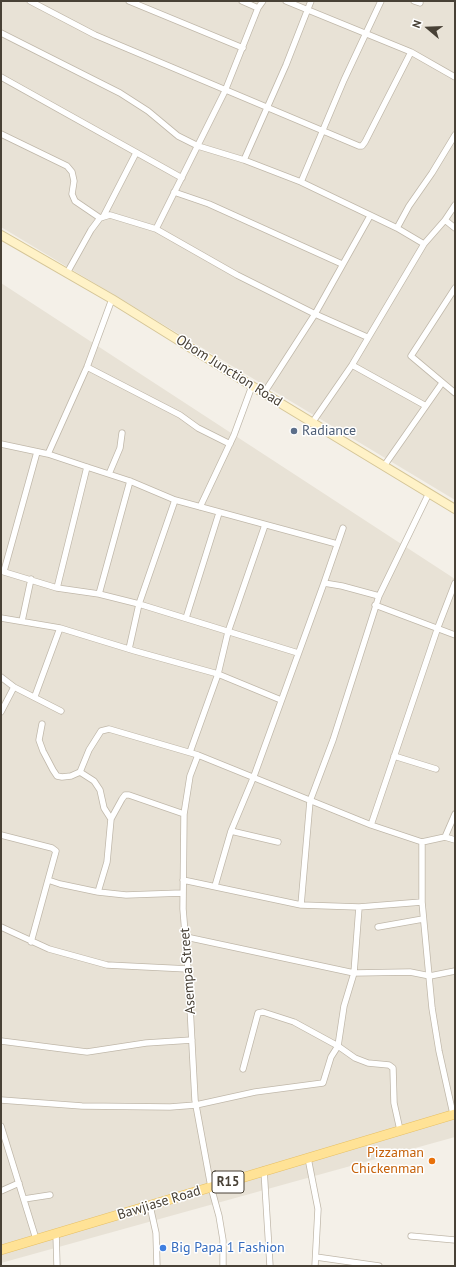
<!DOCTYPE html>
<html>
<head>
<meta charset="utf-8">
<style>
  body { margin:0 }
  #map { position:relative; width:456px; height:1267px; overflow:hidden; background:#f4f0e8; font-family:"PT Sans",sans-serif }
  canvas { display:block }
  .frame { position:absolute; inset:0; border:2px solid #484136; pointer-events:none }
  .north { position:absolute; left:408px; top:8px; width:40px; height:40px; -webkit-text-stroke:3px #fff; paint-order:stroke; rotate:289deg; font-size:11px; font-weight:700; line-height:16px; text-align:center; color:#484136 }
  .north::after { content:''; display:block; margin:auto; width:14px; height:18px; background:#484136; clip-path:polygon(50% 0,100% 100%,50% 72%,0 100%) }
</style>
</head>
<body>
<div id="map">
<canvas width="456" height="1267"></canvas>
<div class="frame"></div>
<div class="north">N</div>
</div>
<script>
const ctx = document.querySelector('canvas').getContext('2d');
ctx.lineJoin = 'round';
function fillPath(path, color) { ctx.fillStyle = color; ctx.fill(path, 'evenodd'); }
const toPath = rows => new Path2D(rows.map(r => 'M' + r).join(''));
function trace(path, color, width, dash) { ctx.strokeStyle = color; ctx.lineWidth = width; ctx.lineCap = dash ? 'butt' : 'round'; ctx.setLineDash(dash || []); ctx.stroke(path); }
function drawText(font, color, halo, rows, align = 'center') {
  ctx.font = font + ' "PT Sans",sans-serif'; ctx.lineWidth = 3; ctx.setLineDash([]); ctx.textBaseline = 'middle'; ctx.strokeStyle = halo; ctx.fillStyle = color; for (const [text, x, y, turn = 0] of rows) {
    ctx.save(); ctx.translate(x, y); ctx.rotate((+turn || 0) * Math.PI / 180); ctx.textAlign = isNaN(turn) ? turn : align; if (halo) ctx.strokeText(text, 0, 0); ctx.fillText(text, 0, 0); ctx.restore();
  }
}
fillPath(toPath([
  [1,1,455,1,455,500,1,227],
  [1,283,455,579,455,1137,1,1263]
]), '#e8e2d6');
const street = toPath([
  [30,1,95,35,359,146,362,146,365,142,411,52],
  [129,1,243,48],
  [242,1,258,8],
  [286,1,411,52,455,77],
  [414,1,420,3],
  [1,33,120,93,148,111,178,136,198,146,244,160,301,182,397,228,424,244],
  [1,77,182,178],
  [1,134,67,166,72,172,74,181,72,194,75,201,100,218],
  [244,160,286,65,311,1],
  [301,182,344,80,381,1],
  [174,192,209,204,342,264],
  [103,217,136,153],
  [445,220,455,228],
  [397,228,409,206,432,173,455,135],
  [156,229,225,91,258,8,263,1],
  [67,273,91,230,100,218,110,215,156,229,237,275,315,314,367,337],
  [455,288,411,356,455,393],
  [352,365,426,406],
  [87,367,180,415,198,428,230,444],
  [264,393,315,314,370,216],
  [312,423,352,365,424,244,445,220,455,205],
  [1,444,48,454,87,467,130,481,175,500,337,544],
  [48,454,87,367,112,299],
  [384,466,442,383],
  [109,474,120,448,122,433],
  [200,507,234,435,252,386],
  [1,571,57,588,99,594,139,604,298,653],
  [4,571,37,452],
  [324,583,343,528],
  [57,588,87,467],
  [99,594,130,481],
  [375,605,455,635],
  [1,618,60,628,135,651,218,674,281,700],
  [186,618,219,513],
  [22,621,31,579],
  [129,649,139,604,175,500],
  [1,677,14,687,61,711],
  [35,696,60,628],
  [1,712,14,687],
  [42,724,39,740,43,751,53,770,57,776,62,777,71,776,80,772,89,750,101,731,109,729,198,755,371,825,422,842,445,837,455,814],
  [190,752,218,674,228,632,265,525],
  [198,755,190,776,184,814,183,909,188,969,195,1100,211,1187,219,1216,223,1240,223,1266],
  [394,756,436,769],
  [80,772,94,781,100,790,104,808,111,819,107,862,98,892],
  [111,819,122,799,125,795,129,795,184,814],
  [371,825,438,627,455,583],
  [231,831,278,842],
  [1,835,52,848,56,851,48,880,60,884,98,892,126,895,182,893],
  [445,837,455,840],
  [422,842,422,902,432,1008,439,1051,453,1114],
  [183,880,301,905,359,907,422,902],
  [215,886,231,831,254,776,324,583,342,586,379,596],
  [301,905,310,801,333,740,379,596,429,493],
  [1,927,49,949,107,965,188,969],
  [378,927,423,919],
  [186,937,354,973,410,972,430,976,455,971],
  [31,942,48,880],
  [1,1041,87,1052,146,1043,192,1040],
  [243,1069,258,1013,263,1012,294,1022,338,1046,355,1058,368,1063,389,1065,393,1068,394,1103,400,1130],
  [1,1100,82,1106,170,1107,196,1105,255,1092,323,1083,331,1057,338,1046,344,1006,354,973,359,907],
  [1,1126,36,1239],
  [308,1158,318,1209,315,1266],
  [264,1170,270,1266],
  [1,1191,19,1183],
  [24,1199,50,1195],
  [150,1206,156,1233,157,1266],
  [56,1233,57,1266],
  [411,1236,455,1240],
  [316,1257,379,1266]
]);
const secondary = toPath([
  [1,235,112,299,252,386,455,509]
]);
const primary = toPath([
  [1,1250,455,1114]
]);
trace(street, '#c0b8aa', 7);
trace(secondary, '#d5c597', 10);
trace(primary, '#e6bf64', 10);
trace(street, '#fff', 5.5);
trace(secondary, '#fff2c7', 8);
trace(primary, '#ffe296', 9);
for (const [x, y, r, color] of [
  [294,431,4,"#5c6f8a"],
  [432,1161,4,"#e8710a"],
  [163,1248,4,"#3f7fe0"]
]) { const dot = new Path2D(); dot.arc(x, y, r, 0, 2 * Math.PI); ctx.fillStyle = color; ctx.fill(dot); trace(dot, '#fff', 1.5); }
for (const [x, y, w] of [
  [228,1182,32]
]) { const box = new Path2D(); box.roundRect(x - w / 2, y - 11, w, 22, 3); ctx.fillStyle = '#fff'; ctx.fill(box); trace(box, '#484136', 1); }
drawText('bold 13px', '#484136', null, [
  ["R15",228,1182]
]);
drawText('14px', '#484136', '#fff', [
  ["Obom Junction Road",229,371,32],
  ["Asempa Street",188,971,-94],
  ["Bawjiase Road",159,1203,-17]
]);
drawText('14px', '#4e5e75', '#fff', [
  ["Radiance",302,431]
], 'left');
drawText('14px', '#c56008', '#fff', [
  ["Pizzaman",424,1153],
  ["Chickenman",424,1169]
], 'right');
drawText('14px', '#366cbe', '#fff', [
  ["Big Papa 1 Fashion",171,1248]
], 'left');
</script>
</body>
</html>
